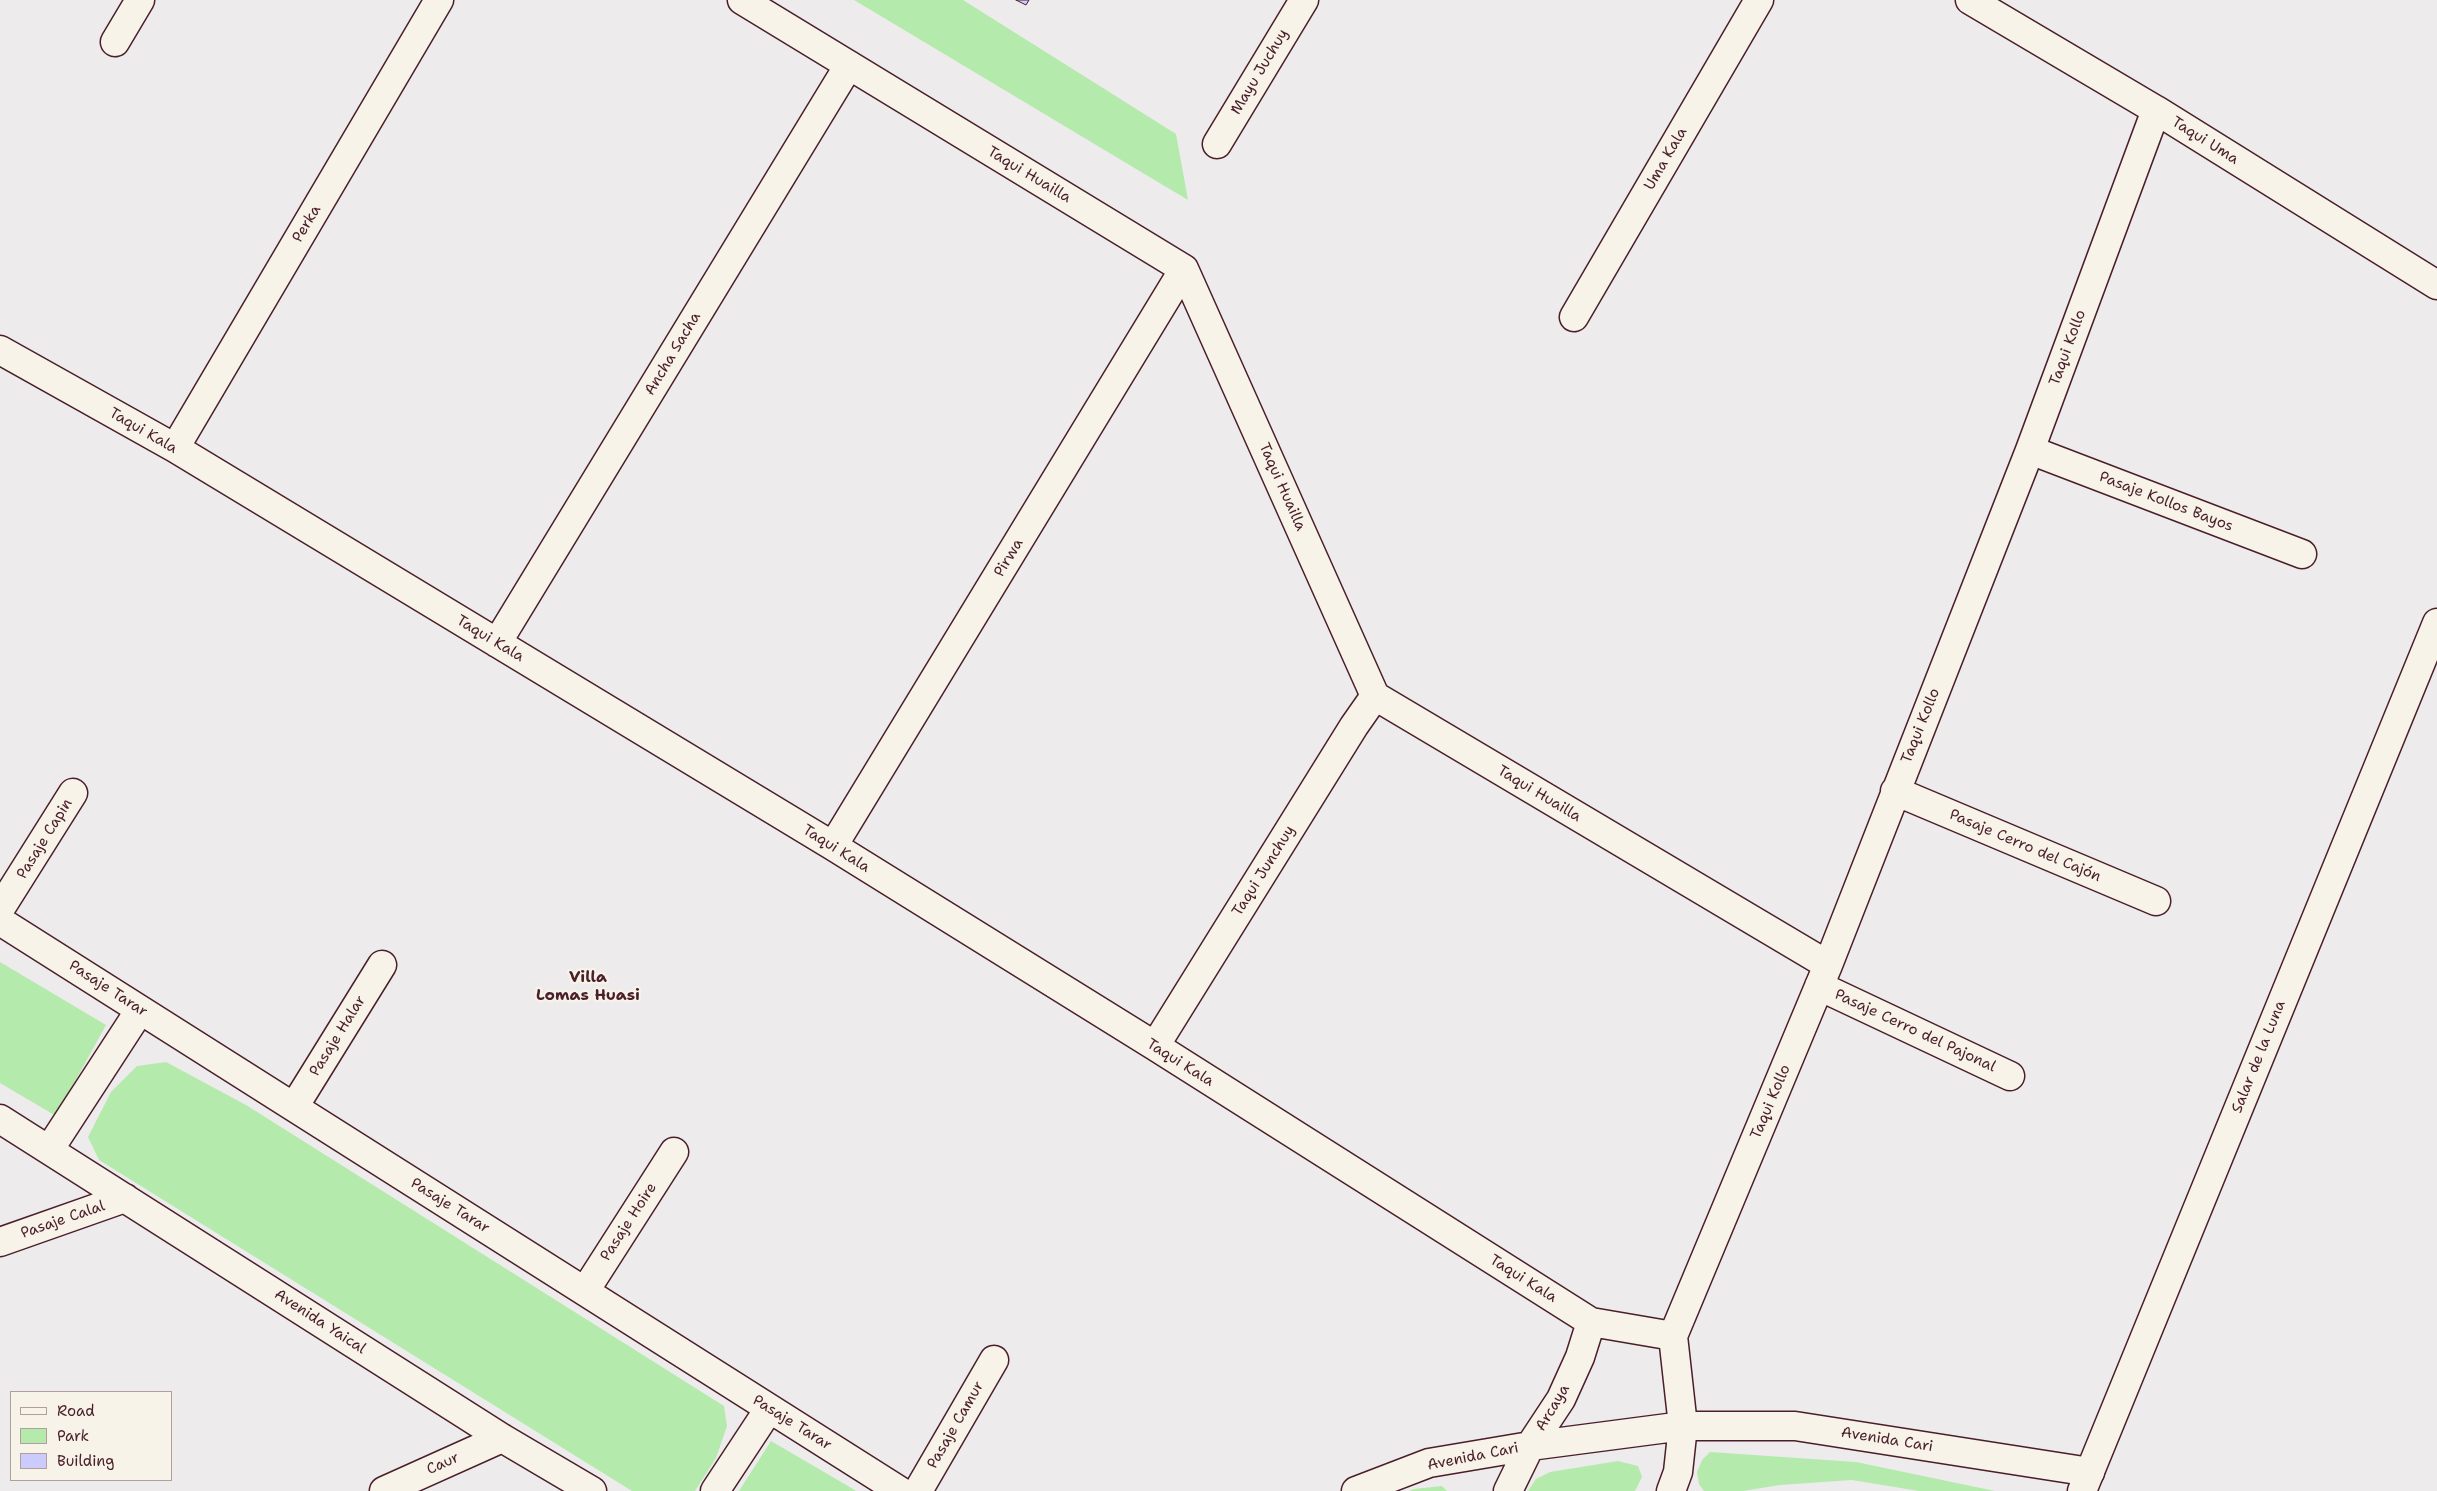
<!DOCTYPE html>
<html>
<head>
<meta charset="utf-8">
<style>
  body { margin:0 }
  #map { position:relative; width:2437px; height:1491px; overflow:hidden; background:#eeebec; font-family:"Shantell Sans",sans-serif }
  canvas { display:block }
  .legend { position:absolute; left:10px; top:1391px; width:162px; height:90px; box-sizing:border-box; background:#f7f3e8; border:1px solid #b29e9c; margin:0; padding:6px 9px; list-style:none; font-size:15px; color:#4a1f2b }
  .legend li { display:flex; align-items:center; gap:10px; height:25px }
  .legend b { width:25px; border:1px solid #b29e9c }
</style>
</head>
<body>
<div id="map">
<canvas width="2437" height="1491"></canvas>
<ul class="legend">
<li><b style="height:6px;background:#f7f3e8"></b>Road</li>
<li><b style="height:14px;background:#b4eaac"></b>Park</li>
<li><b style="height:14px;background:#cccbfe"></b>Building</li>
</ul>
</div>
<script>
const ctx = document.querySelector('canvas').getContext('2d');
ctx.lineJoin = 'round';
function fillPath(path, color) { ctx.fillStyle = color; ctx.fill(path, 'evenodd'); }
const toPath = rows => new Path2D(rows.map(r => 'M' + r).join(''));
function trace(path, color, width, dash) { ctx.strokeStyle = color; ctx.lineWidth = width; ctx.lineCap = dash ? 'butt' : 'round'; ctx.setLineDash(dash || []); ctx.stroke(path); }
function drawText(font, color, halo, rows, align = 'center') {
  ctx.font = font + ' "Shantell Sans",sans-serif'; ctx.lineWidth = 4.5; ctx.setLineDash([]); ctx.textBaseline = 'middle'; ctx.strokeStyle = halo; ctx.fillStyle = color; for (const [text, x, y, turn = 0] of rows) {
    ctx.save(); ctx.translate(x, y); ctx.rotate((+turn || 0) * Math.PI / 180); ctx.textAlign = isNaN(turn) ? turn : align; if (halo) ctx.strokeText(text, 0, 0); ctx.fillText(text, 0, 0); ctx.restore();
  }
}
fillPath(toPath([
  [854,0,963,0,1176,134,1188,200],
  [0,962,106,1025,56,1116,0,1083],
  [166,1062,246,1105,724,1406,727,1426,716,1458,695,1491,632,1491,99,1160,88,1137,111,1092,137,1066],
  [771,1441,848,1486,856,1491,739,1491],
  [1710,1452,1856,1462,1995,1491,1919,1491,1852,1480,1780,1485,1743,1491,1704,1491,1699,1484,1697,1472,1702,1460],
  [1618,1461,1638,1466,1642,1477,1635,1491,1528,1491,1536,1479,1550,1472],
  [1442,1486,1447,1491,1409,1491,1414,1489]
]), '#b4eaac');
const building = toPath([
  [1016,0,1029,0,1026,5,1016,0]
]);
fillPath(building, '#cccbfe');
trace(building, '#4a1f2b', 1);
const street = toPath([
  [742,0,1184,269,1375,696,1828,965],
  [1970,0,2156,110,2437,285],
  [115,42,140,0],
  [1217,144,1304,0],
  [1574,317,1759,0],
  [0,350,175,448,833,846,1155,1046,1591,1322,1673,1336],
  [175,448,439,0],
  [2030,450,2302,554],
  [497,643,849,65],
  [1895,791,2156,901],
  [833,846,1184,269],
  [0,909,73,793],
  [0,921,900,1491],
  [1819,986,2010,1076],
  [1155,1046,1354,726,1375,696],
  [294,1107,382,965],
  [0,1119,502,1438,592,1491],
  [49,1150,140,1010],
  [0,1242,125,1198],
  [585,1291,674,1152],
  [384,1491,502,1438],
  [715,1491,769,1409],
  [918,1491,994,1360],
  [1356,1491,1429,1463,1530,1446,1683,1426,1795,1426,2090,1472],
  [1508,1491,1530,1446,1561,1399,1580,1357,1591,1322],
  [1671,1491,1678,1472,1683,1426,1673,1336,1828,965,2030,450,2156,110]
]);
const secondary = toPath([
  [2082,1491,2437,623]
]);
trace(street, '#4a1f2b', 31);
trace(secondary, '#4a1f2b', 31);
trace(street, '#f7f3e8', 28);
trace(secondary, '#f7f3e8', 28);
drawText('15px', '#4a1f2b', '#f7f3e8', [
  ["Mayu Juchuy",1260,72,-59],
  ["Taqui Uma",2205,141,32],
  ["Uma Kala",1666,159,-60],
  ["Taqui Huailla",1029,175,31],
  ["Perka",307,224,-59],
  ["Taqui Kollo",2068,348,-70],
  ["Ancha Sacha",673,354,-59],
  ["Taqui Kala",143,431,30],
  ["Taqui Huailla",1282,487,66],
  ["Pasaje Kollos Bayos",2166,502,21],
  ["Pirwa",1009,558,-59],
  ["Taqui Kala",490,639,31],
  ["Taqui Kollo",1921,726,-68],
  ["Taqui Huailla",1539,794,31],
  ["Pasaje Capin",45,839,-58],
  ["Pasaje Cerro del Cajón",2025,846,23],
  ["Taqui Kala",836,849,32],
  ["Taqui Junchuy",1264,871,-58],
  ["Pasaje Tarar",108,989,33],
  ["Pasaje Cerro del Pajonal",1915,1031,25],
  ["Pasaje Halar",338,1036,-58],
  ["Salar de la Luna",2259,1057,-68],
  ["Taqui Kala",1180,1063,32],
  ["Taqui Kollo",1771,1102,-67],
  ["Pasaje Tarar",450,1206,32],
  ["Pasaje Calal",63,1220,-19],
  ["Pasaje Hoire",629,1222,-57],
  ["Taqui Kala",1523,1279,32],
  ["Avenida Yaical",320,1322,33],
  ["Arcaya",1553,1408,-59],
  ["Pasaje Tarar",792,1423,32],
  ["Pasaje Camur",956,1425,-60],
  ["Avenida Cari",1887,1440,9],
  ["Avenida Cari",1473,1457,-11],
  ["Caur",443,1464,-24]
]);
drawText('bold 16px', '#4a1f2b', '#f7f3e8', [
  ["Villa",588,978],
  ["Lomas Huasi",588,996]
]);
</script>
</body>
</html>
